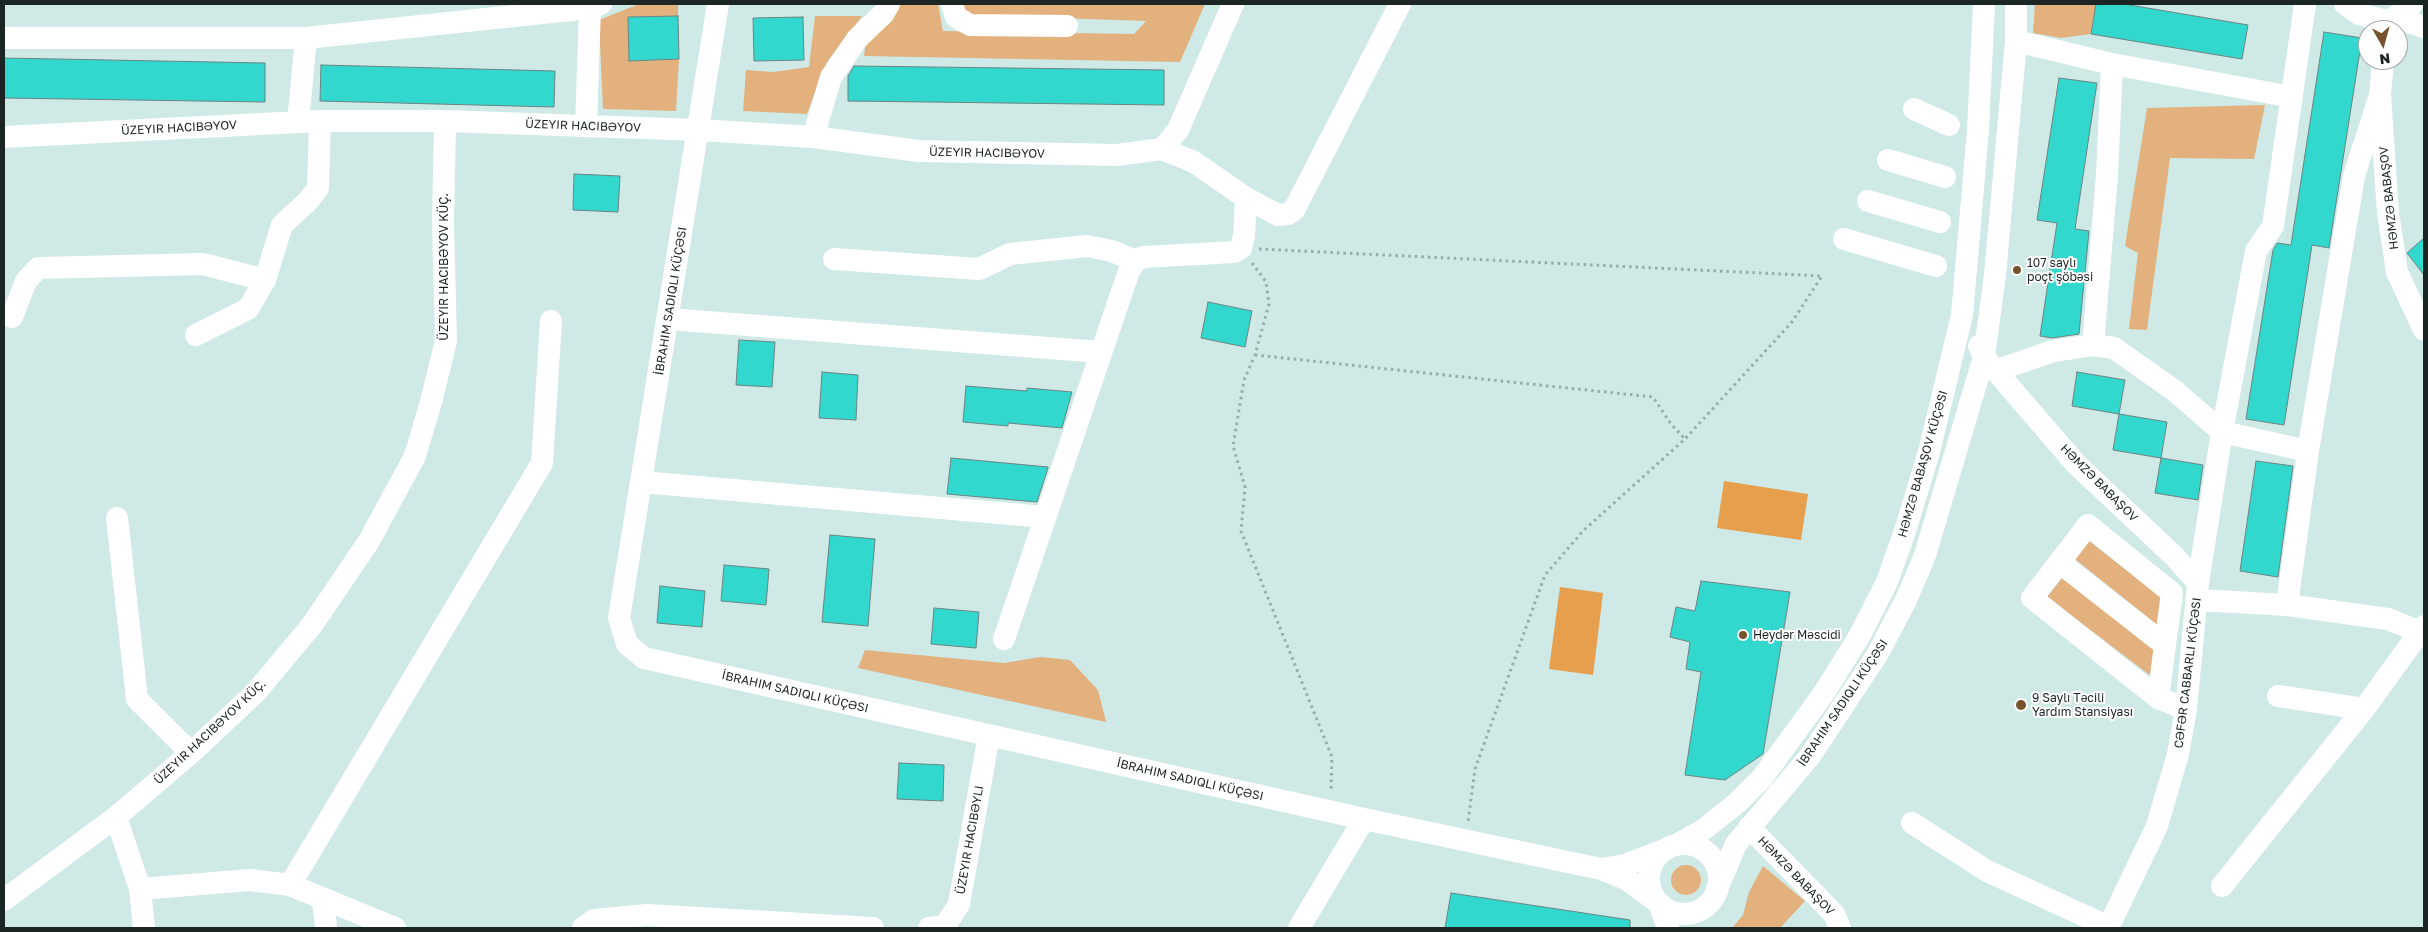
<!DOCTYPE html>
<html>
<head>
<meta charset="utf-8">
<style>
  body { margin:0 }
  #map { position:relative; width:2428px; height:932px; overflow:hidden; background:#cee9e6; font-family:"Golos Text",sans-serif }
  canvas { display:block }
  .frame { position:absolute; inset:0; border:5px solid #1b2524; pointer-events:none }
  .north { position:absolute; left:2358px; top:20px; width:50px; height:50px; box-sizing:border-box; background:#fff; border:1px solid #a4a8a7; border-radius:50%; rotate:173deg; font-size:14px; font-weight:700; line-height:20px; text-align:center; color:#1b2524 }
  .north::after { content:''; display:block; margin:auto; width:18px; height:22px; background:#76532c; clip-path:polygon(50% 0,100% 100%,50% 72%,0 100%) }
</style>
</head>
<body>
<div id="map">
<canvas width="2428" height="932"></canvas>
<div class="frame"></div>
<div class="north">N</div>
</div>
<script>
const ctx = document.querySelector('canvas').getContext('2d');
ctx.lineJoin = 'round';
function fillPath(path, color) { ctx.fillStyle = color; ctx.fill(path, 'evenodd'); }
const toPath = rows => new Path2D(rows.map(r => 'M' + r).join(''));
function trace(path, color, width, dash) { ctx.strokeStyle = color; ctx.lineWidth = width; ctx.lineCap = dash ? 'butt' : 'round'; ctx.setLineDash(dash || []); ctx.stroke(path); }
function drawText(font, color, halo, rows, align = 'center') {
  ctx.font = font + ' "Golos Text",sans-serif'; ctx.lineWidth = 4; ctx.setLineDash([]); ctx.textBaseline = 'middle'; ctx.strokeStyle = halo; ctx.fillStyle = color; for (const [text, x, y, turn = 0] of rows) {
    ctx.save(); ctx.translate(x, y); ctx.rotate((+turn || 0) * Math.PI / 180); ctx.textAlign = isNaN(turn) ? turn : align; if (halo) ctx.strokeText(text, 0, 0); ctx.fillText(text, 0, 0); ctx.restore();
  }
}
fillPath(toPath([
  [639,4,678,4,678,16,628,17,629,61,679,59,676,111,603,109,599,20],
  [900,4,938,4,943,31,1134,34,1146,21,967,15,963,4,1205,4,1180,62,864,56,866,41,892,21],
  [2035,4,2096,4,2091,34,2061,38,2033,33],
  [815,16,862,16,827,62,807,114,743,111,746,70,773,72,809,67],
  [2265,105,2254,159,2170,158,2147,330,2129,329,2138,253,2125,246,2147,108],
  [2089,541,2161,597,2157,625,2075,559],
  [2063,577,2154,646,2151,676,2047,597],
  [865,650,1004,663,1040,657,1070,660,1098,690,1106,722,858,668],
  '1671 880a15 15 0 1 1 30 0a15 15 0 1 1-30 0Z',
  [1763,866,1805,901,1780,928,1732,928,1743,915,1749,892]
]), '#e3b17e');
fillPath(toPath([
  [1724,481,1808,494,1801,540,1717,528],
  [1560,587,1603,593,1593,675,1549,669]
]), '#e69f4c');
const building = toPath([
  [2096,4,2124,4,2248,25,2242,59,2091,34,2096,4],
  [678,16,679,59,629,61,628,17,678,16],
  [803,17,804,60,754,61,753,18,803,17],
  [2324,32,2362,38,2329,248,2312,245,2284,425,2246,419,2273,250,2277,243,2291,245,2324,32],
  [4,58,265,63,265,102,4,98,4,58],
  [321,65,555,71,554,107,320,101,321,65],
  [854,66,1164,70,1164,105,848,101,848,76,854,66],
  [2059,78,2097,83,2075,229,2089,231,2079,334,2052,338,2040,336,2057,223,2037,220,2059,78],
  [574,174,620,176,618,212,573,210,574,174],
  [2424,238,2424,275,2407,253,2424,238],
  [1208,302,1252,311,1245,347,1201,338,1208,302],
  [739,340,775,342,772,387,736,385,739,340],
  [822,372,858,375,856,420,819,418,822,372],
  [2077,372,2125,380,2119,414,2072,406,2077,372],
  [966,386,1027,391,1027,388,1072,392,1062,428,1008,423,1008,426,963,422,966,386],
  [2119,414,2167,422,2161,458,2113,450,2119,414],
  [951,458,1048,467,1048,468,1037,502,947,494,951,458],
  [2161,458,2203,465,2198,500,2155,493,2161,458],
  [2256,461,2293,466,2278,577,2240,571,2256,461],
  [830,535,875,539,868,626,822,622,830,535],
  [724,565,769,569,766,605,721,601,724,565],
  [1701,581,1790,592,1763,754,1725,780,1685,775,1701,672,1686,669,1690,642,1670,637,1676,607,1695,611,1701,581],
  [660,586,705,591,702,627,657,623,660,586],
  [934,608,979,612,976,648,931,644,934,608],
  [899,763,944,765,943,801,897,799,899,763],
  [1451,893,1630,920,1630,928,1445,928,1451,893]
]);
fillPath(building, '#32d8cd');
trace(building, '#6b8481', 1);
trace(toPath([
  [1259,249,1822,276,1792,322,1685,439,1583,531,1545,575,1475,769,1468,822],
  [1252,263,1266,282,1269,304,1255,355,1244,380,1233,446,1245,487,1241,531,1332,757,1331,792],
  [1255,355,1653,397,1671,424,1685,439]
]), '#96aca9', 3, [2.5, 4]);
trace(toPath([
  [718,4,619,618,627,644,644,658,1364,819,1601,869],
  [952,4,956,17,970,25,1067,26],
  [2345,4,2359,14,2386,21,2395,17,2412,4],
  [2395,17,2424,27],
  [4,38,306,38,590,8,601,4],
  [2016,41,2112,64,2292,97],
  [2383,60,2380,95,2388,213,2397,272,2424,330],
  [1914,109,1949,125],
  [298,122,306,38],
  [586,126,590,8],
  [4,137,320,121,445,121,699,130,813,137,919,151,1117,155,1162,149],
  [813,137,831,77,857,39,883,14,889,4],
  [1162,149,1194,162,1246,198,1278,215,1288,214,1294,210,1400,4],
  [1162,149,1178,130,1233,4],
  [1888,160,1945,177],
  [1868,201,1940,222],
  [1844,239,1936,266],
  [834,259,979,269,1010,254,1087,246,1112,251,1136,261],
  [12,317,26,281,38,268,203,264,265,280],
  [668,319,1101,352],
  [196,335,248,309,265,280,282,225,308,201,318,188,320,121],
  [2093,345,2107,175,2112,64],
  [1979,346,1984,357,2076,464,2175,557,2198,583],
  [1998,370,2053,351,2093,345,2114,348,2175,391,2222,432,2308,451],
  [641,482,1045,517],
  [117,518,137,699,191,753],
  [2059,562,2165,645],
  [2198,600,2287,605,2388,619,2420,632],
  [2287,605,2308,451,2354,176,2380,95],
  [1004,639,1129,271,1136,261,1143,257,1234,252,1241,248,1244,236,1246,198],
  [2278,696,2364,709],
  [2158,698,2172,593,2088,525,2032,598,2158,698,2186,709],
  [116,817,140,889,144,928],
  [1912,823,1987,871,2109,927],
  [1749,827,1834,914,1840,928],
  '1649 879a35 35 0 1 1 70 0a35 35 0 1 1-70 0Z',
  [1676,845,1703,830,1737,803,1762,778,1824,693,1860,635,1887,582,1906,528,1929,452,1962,315,1978,130,1984,4],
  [1664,850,1625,865,1601,869,1626,879,1659,903,1668,928],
  [290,885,542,463,551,321],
  [2222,886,2364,709,2424,626],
  [140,889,250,880,290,885,395,928],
  [1717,889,1736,844,1810,756,1877,655,1906,600,1925,555,1984,357,1995,275,2016,41,2016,4],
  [323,899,326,928],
  [4,900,116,817,191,753,256,692,312,625,369,541,415,456,431,402,446,341,443,221,445,121],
  [583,928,594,920,647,915,873,928],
  [929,928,945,926,959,904,989,735],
  [1299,928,1364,819],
  [2108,928,2157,826,2178,754,2186,709,2198,583,2222,432,2256,251,2273,226,2305,4]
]), '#fff', 22);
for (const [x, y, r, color] of [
  [2017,270,5,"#76532c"],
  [1743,635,5,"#76532c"],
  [2021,705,6,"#76532c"]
]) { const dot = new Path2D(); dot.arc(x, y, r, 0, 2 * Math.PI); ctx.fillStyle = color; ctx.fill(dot); trace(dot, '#fff', 2); }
drawText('12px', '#1b2524', '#fff', [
  ["ÜZEYIR HACIBƏYOV",583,126,2],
  ["ÜZEYIR HACIBƏYOV",179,128,-3],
  ["ÜZEYIR HACIBƏYOV",987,153,1],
  ["HƏMZƏ BABAŞOV",2389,198,-96],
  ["ÜZEYIR HACIBƏYOV KÜÇ.",444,267,-90],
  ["İBRAHIM SADIQLI KÜÇƏSI",671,301,-81],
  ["HƏMZƏ BABAŞOV KÜÇƏSI",1923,464,-74],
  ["HƏMZƏ BABAŞOV",2099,483,45],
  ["CƏFƏR CABBARLI KÜÇƏSI",2188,673,-83],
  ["İBRAHIM SADIQLI KÜÇƏSI",795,692,13],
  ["İBRAHIM SADIQLI KÜÇƏSI",1843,703,-56],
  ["ÜZEYIR HACIBƏYOV KÜÇ.",210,732,-43],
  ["İBRAHIM SADIQLI KÜÇƏSI",1190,780,13],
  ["ÜZEYIR HACIBƏYLI",970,840,-80],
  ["HƏMZƏ BABAŞOV",1796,876,46]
]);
drawText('12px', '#1b2524', '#fff', [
  ["107 saylı",2027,263],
  ["poçt şöbəsi",2027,277],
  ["Heydər Məscidi",1753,635],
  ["9 Saylı Təcili",2032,698],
  ["Yardım Stansiyası",2032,712]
], 'left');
</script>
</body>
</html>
